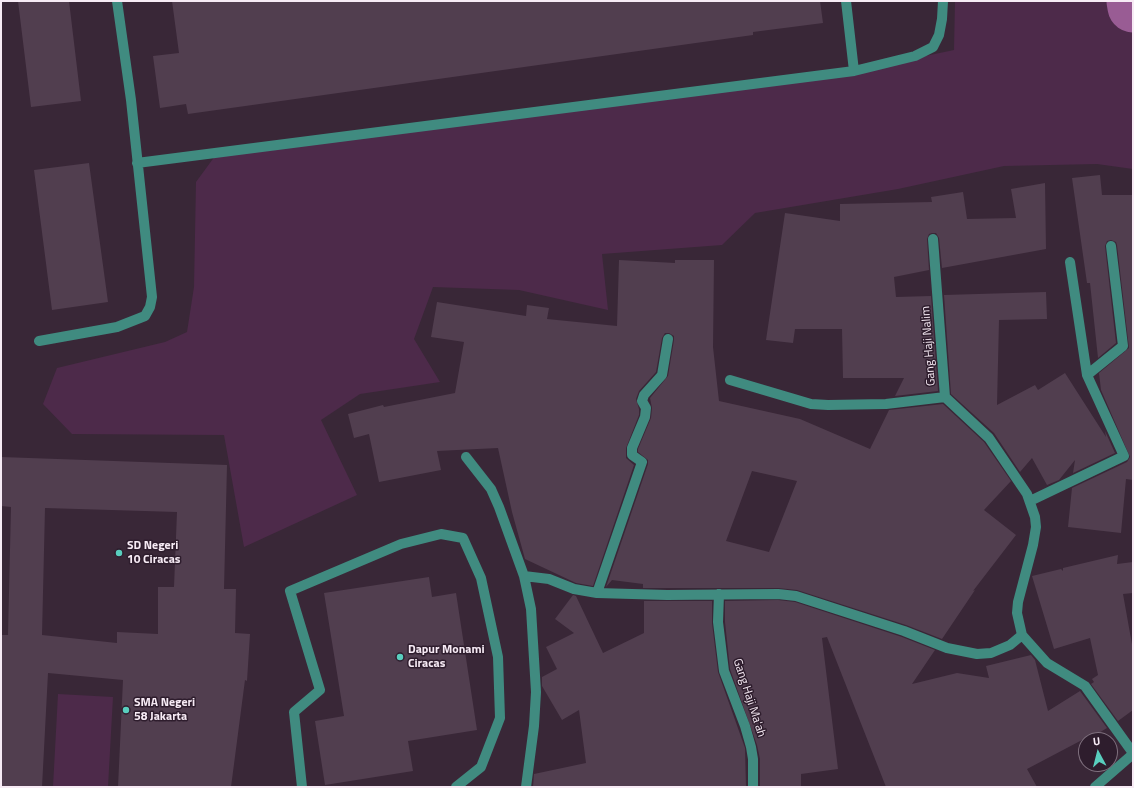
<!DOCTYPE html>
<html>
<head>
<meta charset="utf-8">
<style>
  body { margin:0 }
  #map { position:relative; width:1134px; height:788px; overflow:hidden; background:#392737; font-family:"Titillium Web",sans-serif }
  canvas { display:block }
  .frame { position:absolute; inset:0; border:2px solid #f7ebf5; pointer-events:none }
  .north { position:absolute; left:1078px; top:732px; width:40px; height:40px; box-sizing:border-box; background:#2e1d2d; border:1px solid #7e6f7d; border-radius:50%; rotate:353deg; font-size:11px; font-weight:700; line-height:16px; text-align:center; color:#f7ebf5 }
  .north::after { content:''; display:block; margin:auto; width:14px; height:18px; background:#59cebe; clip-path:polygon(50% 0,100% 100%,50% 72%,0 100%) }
</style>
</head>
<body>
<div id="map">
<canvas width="1134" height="788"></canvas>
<div class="frame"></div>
<div class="north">U</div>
</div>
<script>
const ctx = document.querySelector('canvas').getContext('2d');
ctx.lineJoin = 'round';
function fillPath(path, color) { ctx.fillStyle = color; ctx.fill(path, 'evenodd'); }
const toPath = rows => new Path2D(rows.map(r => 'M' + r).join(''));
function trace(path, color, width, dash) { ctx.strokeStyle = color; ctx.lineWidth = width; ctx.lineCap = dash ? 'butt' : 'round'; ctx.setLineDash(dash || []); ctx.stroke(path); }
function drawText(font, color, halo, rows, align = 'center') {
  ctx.font = font + ' "Titillium Web",sans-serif'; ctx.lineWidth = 3; ctx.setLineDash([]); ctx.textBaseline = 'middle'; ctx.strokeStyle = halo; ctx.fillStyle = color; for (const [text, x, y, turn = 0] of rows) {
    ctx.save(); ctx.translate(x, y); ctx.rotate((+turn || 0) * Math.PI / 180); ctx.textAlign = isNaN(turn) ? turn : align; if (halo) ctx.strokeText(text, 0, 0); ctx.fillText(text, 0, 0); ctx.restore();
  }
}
fillPath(toPath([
  [955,1,1133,1,1133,169,1097,164,1004,166,898,189,755,213,722,245,602,254,608,310,519,290,433,287,414,339,440,382,360,394,321,420,357,495,244,547,224,435,72,434,43,404,57,368,165,342,187,332,194,287,196,182,218,152,806,81,954,50],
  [58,694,113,697,108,787,53,787]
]), '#4d2a4a');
trace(toPath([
  [1132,1,1133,7]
]), '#995c94', 51);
fillPath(toPath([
  [18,1,69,1,81,101,31,107],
  [172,1,820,1,823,23,753,32,753,35,188,114,186,104,160,108,153,56,179,53],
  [89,163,108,302,52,310,34,170],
  [1100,175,1102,195,1133,195,1133,480,1126,479,1121,533,1068,527,1072,488,1127,462,1130,457,1101,390,1099,373,1129,348,1117,245,1116,242,1111,240,1107,241,1105,246,1116,343,1098,358,1090,283,1087,283,1072,178],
  [1045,183,1046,249,942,268,939,238,936,233,932,233,929,234,927,239,929,270,894,277,896,297,931,296,938,391,895,396,904,378,843,378,842,329,795,329,793,343,766,340,785,213,840,221,840,204,932,202,931,197,963,192,967,219,1016,218,1011,189],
  [619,260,675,263,675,260,714,260,713,347,719,401,800,419,870,449,889,410,943,404,984,442,1011,481,984,510,1016,535,973,591,975,590,942,639,906,625,797,590,778,588,643,588,643,584,612,580,606,587,648,464,648,460,638,452,638,449,651,418,652,408,650,398,668,376,674,340,674,336,669,333,665,333,662,338,656,372,639,391,636,399,639,409,639,415,626,448,626,458,634,465,593,586,576,583,525,559,512,512,498,448,437,451,441,470,379,482,369,434,354,438,348,414,383,405,384,407,455,393,464,342,431,337,437,302,526,316,527,305,549,308,547,319,617,326],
  [752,471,797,481,769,552,726,541],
  [1046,292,1047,319,999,320,997,405,1035,385,1038,390,1065,373,1106,437,1105,431,1115,453,1073,473,1075,460,1059,480,1047,485,1032,458,1020,472,994,433,951,394,944,295],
  [1,457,227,465,224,589,236,589,235,633,250,634,247,681,245,680,231,787,118,787,123,680,48,673,42,787,1,787,1,635,8,635,11,507,1,506],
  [45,508,177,512,174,587,158,587,158,634,117,632,117,643,42,635],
  [1118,555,1117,564,1133,562,1133,593,1123,594,1133,650,1133,710,1118,721,1091,684,1094,682,1092,679,1098,675,1090,638,1054,649,1032,576,1061,569,1063,571,1063,568],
  [429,577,432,597,456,593,477,730,408,741,413,771,325,785,315,721,344,716,324,593],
  [573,595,576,596,603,653,644,633,644,601,712,601,712,623,718,672,745,748,746,787,533,787,534,774,586,763,579,710,562,720,542,686,542,677,557,669,546,647,574,633,555,619],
  [778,600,795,602,902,637,935,650,912,684,957,673,989,678,986,666,1031,655,1035,660,1048,711,1080,691,1107,728,1087,740,1082,740,1027,769,1037,787,886,787,827,637,822,638,838,769,801,774,801,787,760,787,760,759,757,745,730,669,725,622,725,601]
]), '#513e4f');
trace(toPath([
  [846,1,854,71],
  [137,163,854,71,915,56,933,47,939,35,942,19,943,1],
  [933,239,945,397,989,438,1027,494,1035,517,1036,527,1033,545,1018,602,1017,613,1022,635,1047,663,1085,686,1133,753],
  [39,341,117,327,145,316,150,307,152,297,131,100,117,1],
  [1087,375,1123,346,1111,246],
  [730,380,811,404,828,405,886,404,945,397],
  [466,457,491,489,499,507,524,576,531,609,536,692,534,726,526,787],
  [1030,501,1124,456,1087,375,1070,262],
  [524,576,549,579,574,589,597,593,667,595,778,594,796,596,904,631,947,648,977,654,991,653,1010,645,1022,635],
  [597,593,642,462,632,455,632,448,645,417,646,408,642,401,644,395,662,375,668,339],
  [719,594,718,622,724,671,745,726,751,747,753,759,753,787],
  [302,787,294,712,320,690,290,591,401,544,441,534,463,538,481,578,498,657,500,718,481,767,456,787],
  [1095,787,1133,754]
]), '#408b80', 10);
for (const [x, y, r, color] of [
  [119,553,4,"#59cebe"],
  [400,657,4,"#59cebe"],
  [126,710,4,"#59cebe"]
]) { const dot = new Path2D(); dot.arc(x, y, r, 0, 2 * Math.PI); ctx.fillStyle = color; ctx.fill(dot); trace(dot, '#2e1d2d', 1.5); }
drawText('12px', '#f7ebf5', '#2e1d2d', [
  ["Gang Haji Nalim",929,346,-94],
  ["Gang Haji Ma'ah",749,698,72]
]);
drawText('bold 12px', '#f7ebf5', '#2e1d2d', [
  ["SD Negeri",127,546],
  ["10 Ciracas",127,560],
  ["Dapur Monami",408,650],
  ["Ciracas",408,664],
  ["SMA Negeri",134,703],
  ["58 Jakarta",134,717]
], 'left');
</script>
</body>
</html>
